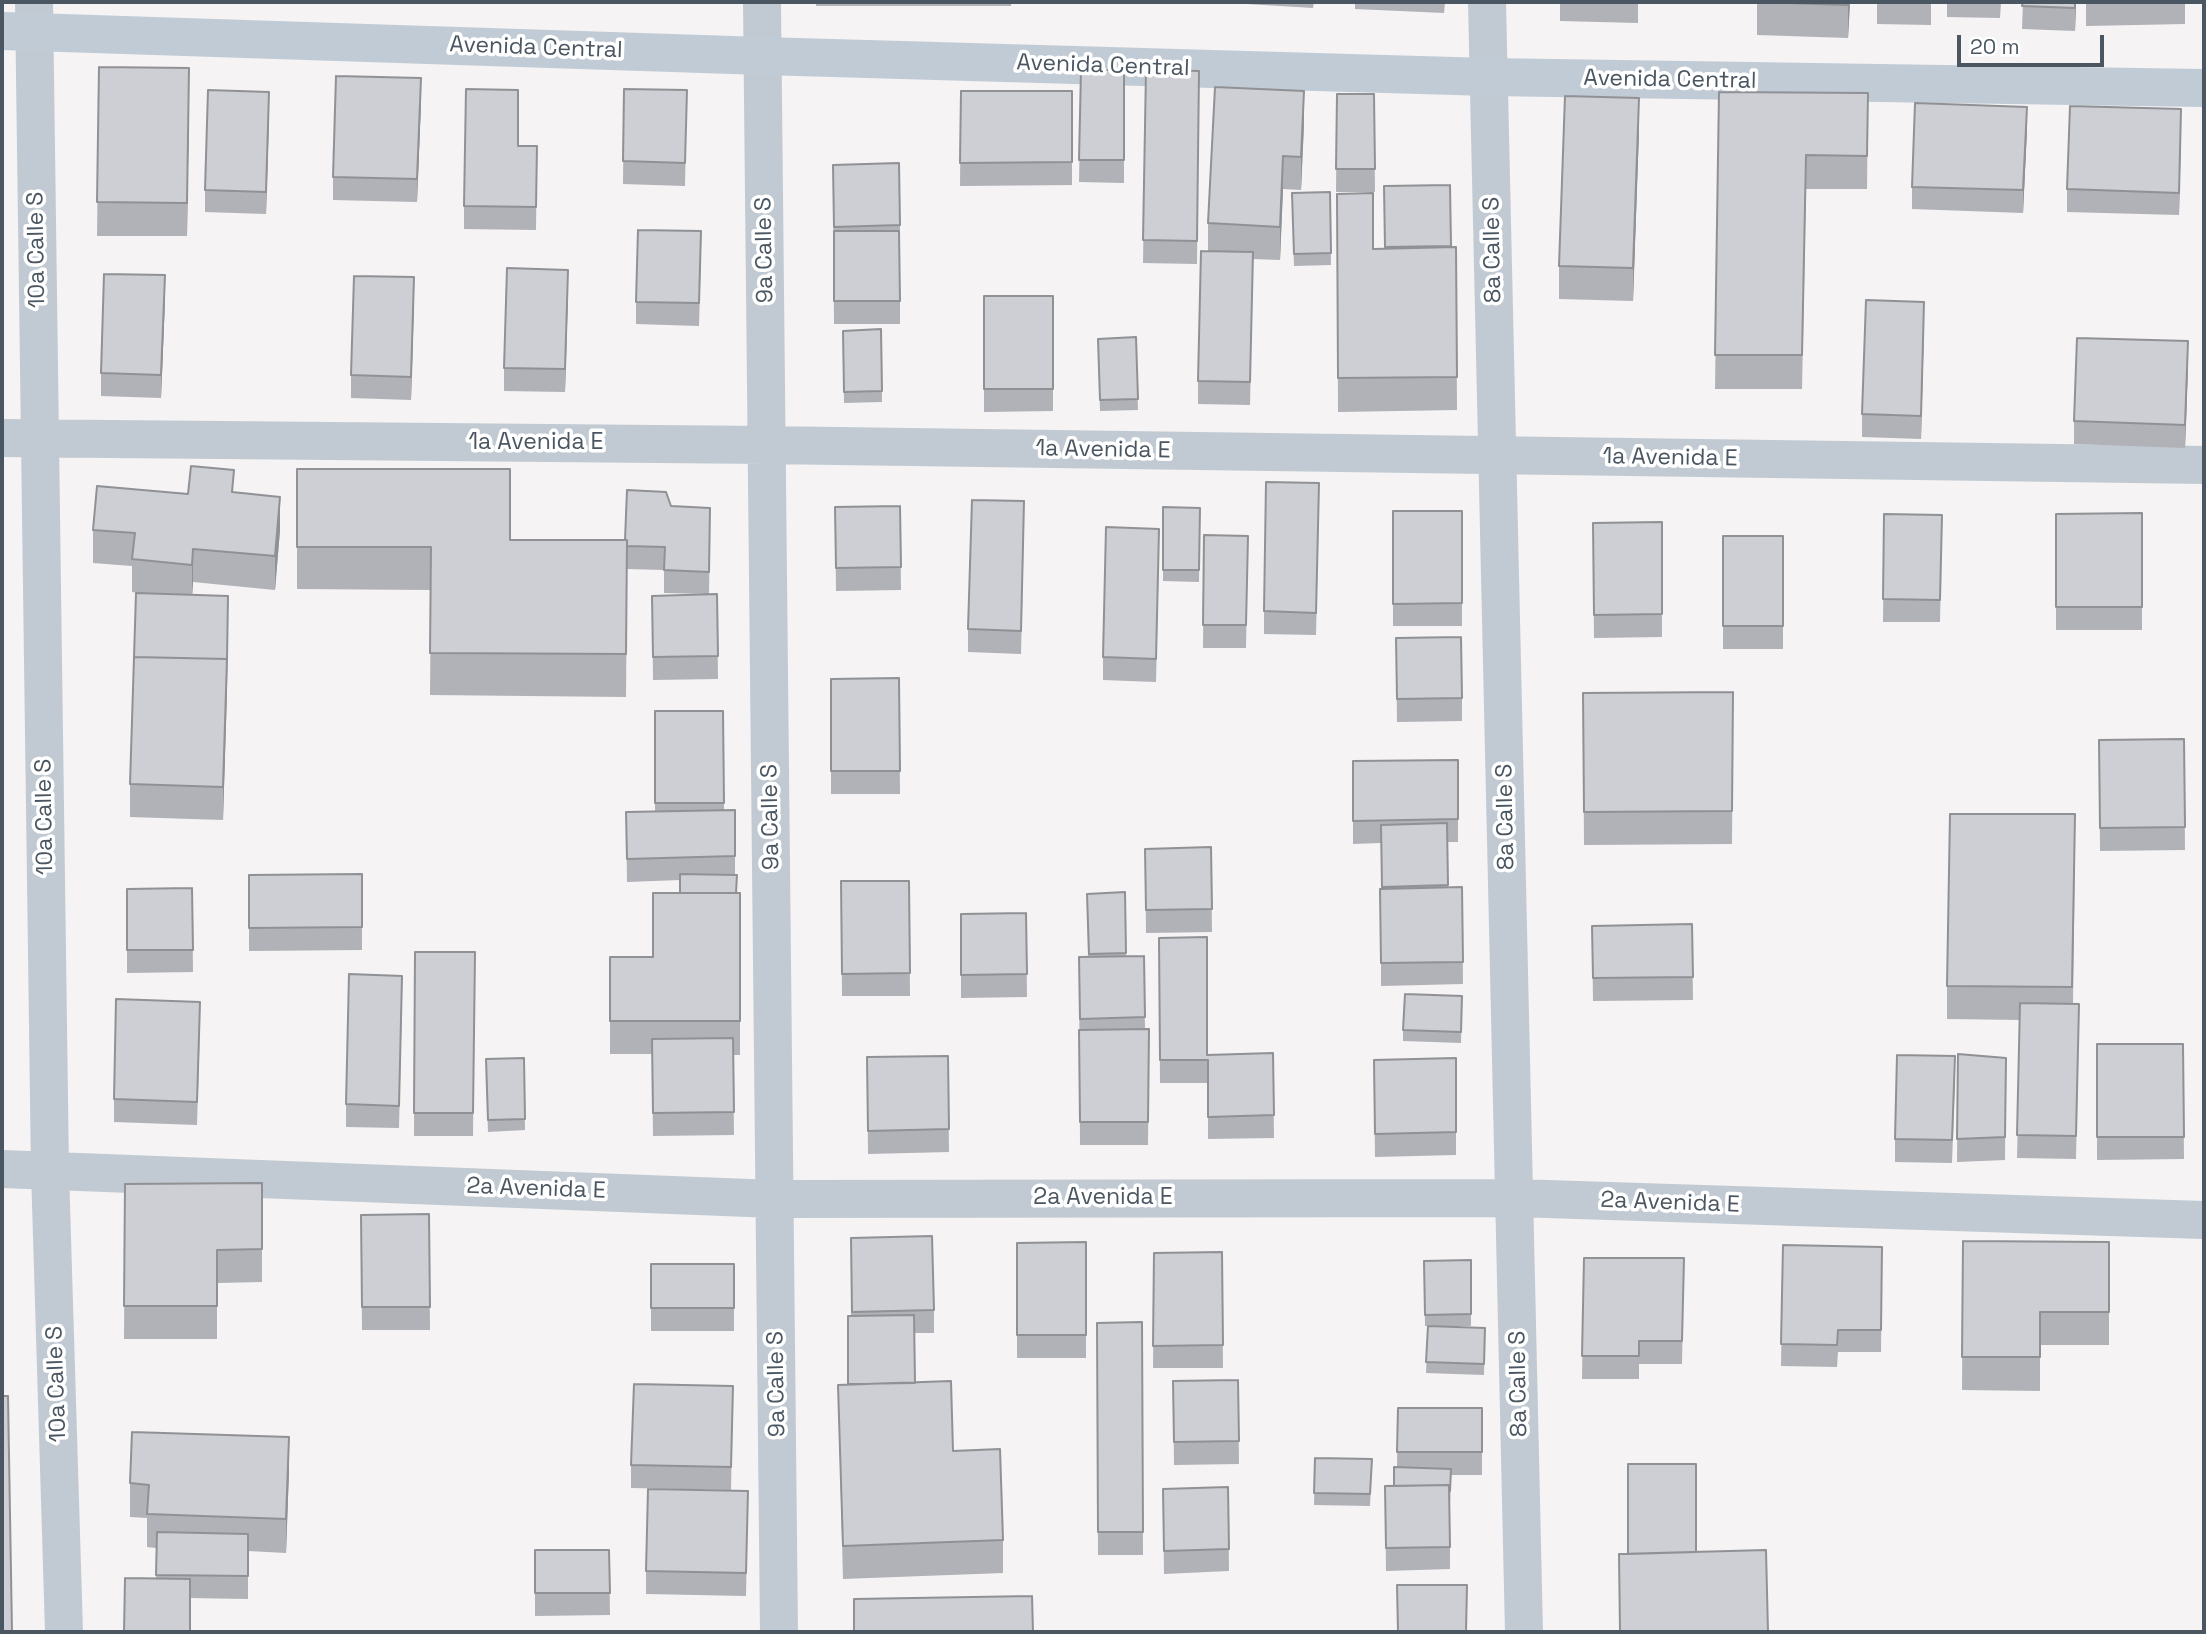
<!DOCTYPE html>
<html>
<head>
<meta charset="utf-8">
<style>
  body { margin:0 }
  #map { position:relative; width:2206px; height:1634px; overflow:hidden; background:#f5f3f3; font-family:"Space Grotesk",sans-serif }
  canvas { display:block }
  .frame { position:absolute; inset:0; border:4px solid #4a5661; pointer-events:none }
  .scale { position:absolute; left:1957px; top:35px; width:147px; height:32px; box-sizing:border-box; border:4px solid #4a5661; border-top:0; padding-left:9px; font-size:21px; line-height:24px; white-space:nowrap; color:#4a5661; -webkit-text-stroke:5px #fff; paint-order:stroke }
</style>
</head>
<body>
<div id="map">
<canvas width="2206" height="1634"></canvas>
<div class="frame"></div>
<div class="scale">20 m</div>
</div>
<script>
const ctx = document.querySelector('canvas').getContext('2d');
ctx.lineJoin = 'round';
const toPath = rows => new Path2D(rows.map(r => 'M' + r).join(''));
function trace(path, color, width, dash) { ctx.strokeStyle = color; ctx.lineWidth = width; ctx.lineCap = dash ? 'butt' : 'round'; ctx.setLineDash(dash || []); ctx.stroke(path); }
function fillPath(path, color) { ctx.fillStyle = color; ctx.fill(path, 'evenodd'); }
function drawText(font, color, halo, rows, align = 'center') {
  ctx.font = font + ' "Space Grotesk",sans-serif'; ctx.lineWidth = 7; ctx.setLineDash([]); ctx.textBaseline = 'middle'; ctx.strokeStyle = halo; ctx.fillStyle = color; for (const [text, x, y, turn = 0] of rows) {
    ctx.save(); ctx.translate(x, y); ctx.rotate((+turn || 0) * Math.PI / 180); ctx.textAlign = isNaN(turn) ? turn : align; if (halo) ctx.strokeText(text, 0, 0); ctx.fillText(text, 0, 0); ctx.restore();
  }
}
trace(toPath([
  [34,2,50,1171,64,1632],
  [762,2,779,1632],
  [1487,2,1524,1632],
  [2,438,767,445,2204,465],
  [2,1169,775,1199,1515,1198,2204,1220]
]), '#c1cad2', 38);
trace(toPath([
  [2,31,763,56,1489,77,2204,88]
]), '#c1cbd6', 38);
fillPath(toPath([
  [816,2,1011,2,1011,6,816,6],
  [1072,2,1152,2,1152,4,1072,3],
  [1213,2,1314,2,1313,8],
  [1355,2,1445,2,1444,13,1355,9],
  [1560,2,1638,2,1638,23,1560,21],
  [1757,2,1850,2,1848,38,1757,35],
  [1877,2,1931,2,1931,25,1877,24],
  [1947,2,2001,2,2000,18,1947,17],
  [2023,2,2076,2,2075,31,2022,29],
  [2086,2,2185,2,2185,24,2086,26],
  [99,67,189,101,187,236,97,236],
  [1081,70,1124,70,1124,183,1079,182],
  [1146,70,1199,71,1197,264,1143,263],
  [624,89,687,90,685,186,623,184],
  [961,91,1072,91,1072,185,960,186],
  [1719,92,1868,93,1867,189,1806,189,1802,389,1715,389],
  [1337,94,1374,94,1375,192,1336,192],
  [421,101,417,202,333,200,333,177],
  [269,115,266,214,205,212,205,190],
  [1304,124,1301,190,1283,189,1280,260,1253,259,1250,405,1198,404,1198,381,1208,251,1208,223],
  [2027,129,2023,213,1912,209,1912,187],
  [1639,131,1633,301,1559,299,1559,266],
  [2181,132,2179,215,2067,212,2067,189],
  [518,146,537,146,536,230,464,229,464,206],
  [1384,186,1451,247,1456,247,1457,410,1338,412,1337,194,1373,249,1385,248],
  [833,188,900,225,900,324,834,324],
  [1330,192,1331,265,1294,266,1292,193],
  [701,254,699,326,636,324,636,302],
  [568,293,565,392,504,391,504,368],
  [984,296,1053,296,1053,411,984,412],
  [165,298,161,398,101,396,101,373],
  [414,300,411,400,351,398,351,375],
  [1924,324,1921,439,1862,437,1862,414],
  [881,329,882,402,844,403,843,331],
  [1136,337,1138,410,1100,411,1098,339],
  [2188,364,2185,448,2074,444,2074,421],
  [297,469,510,540,625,540,671,506,710,531,709,594,717,594,718,679,653,680,652,596,706,594,664,593,664,570,627,569,626,697,430,695,431,590,297,589],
  [234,493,280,530,275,590,193,582,192,595,228,618,223,820,130,817,130,784,145,594,132,592,132,566,93,563,93,530,188,494],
  [1319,505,1316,635,1264,634,1264,611],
  [900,506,901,590,836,591,835,507],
  [1163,507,1200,508,1199,582,1163,581],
  [1393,511,1462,511,1462,626,1393,626],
  [2142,513,2142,630,2056,630,2056,514],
  [1884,514,1942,515,1940,622,1883,622],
  [1662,522,1662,637,1594,638,1593,523],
  [1024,524,1021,654,968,652,968,629],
  [1204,535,1248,536,1246,648,1203,648],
  [1723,536,1783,536,1783,649,1723,649],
  [1159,552,1156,682,1103,680,1103,657],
  [1396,638,1462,698,1462,721,1397,722],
  [899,678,900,794,831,794,831,679],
  [1733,692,1732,844,1584,845,1583,693],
  [655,711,723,711,724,810,735,810,735,875,737,893,740,893,740,1055,733,1055,734,1135,653,1136,652,1054,610,1054,610,957,653,957,680,893,680,880,627,882,626,812,655,811],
  [2184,739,2185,850,2100,851,2099,740],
  [1353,761,1458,819,1458,842,1447,842,1448,888,1462,887,1463,984,1381,986,1381,843,1353,844],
  [1211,847,1212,932,1146,933,1145,849],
  [2075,847,2073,1004,2079,1004,2076,1159,2017,1158,2020,1020,1947,1019,1947,986],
  [362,874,362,950,249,951,249,875],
  [841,881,909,881,910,996,842,996],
  [192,888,193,972,127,973,127,889],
  [1125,892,1126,956,1144,956,1145,1029,1149,1029,1148,1145,1080,1145,1079,957,1088,957,1087,894],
  [1026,913,1027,997,961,998,961,914],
  [1692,924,1693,1000,1593,1001,1592,926],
  [1159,938,1207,1055,1273,1053,1274,1138,1208,1139,1208,1083,1160,1083],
  [415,952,475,952,473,1136,414,1136],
  [1462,996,1461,1043,1403,1041,1403,1030],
  [402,998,399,1128,346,1127,346,1104],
  [200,1025,197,1125,114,1122,114,1099],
  [2097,1044,2183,1044,2184,1159,2097,1160],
  [1958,1054,2006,1058,2005,1160,1957,1162],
  [948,1056,949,1152,868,1154,867,1057],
  [524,1058,525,1130,488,1132,486,1070],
  [1456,1058,1456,1155,1375,1157,1374,1060],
  [1955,1079,1952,1163,1895,1162,1895,1139],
  [262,1183,262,1282,217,1283,217,1339,124,1339,125,1184],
  [429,1214,430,1330,362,1330,361,1215],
  [851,1238,934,1310,934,1333,914,1333,915,1383,1003,1540,1003,1573,843,1579,838,1385,848,1385,848,1316,851,1316],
  [1963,1241,2109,1242,2109,1345,2040,1345,2040,1391,1962,1390],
  [1086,1242,1086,1358,1017,1358,1017,1243],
  [1783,1245,1882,1247,1881,1352,1838,1352,1837,1367,1781,1366],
  [1222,1252,1223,1368,1153,1368,1154,1253],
  [1584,1258,1684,1258,1682,1364,1639,1364,1639,1379,1582,1379],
  [1471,1260,1471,1326,1436,1326,1485,1328,1484,1375,1426,1373,1428,1326,1425,1326,1424,1261],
  [651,1264,734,1264,734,1331,651,1331],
  [1142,1322,1143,1555,1098,1555,1097,1323],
  [1238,1380,1239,1464,1174,1465,1173,1381],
  [733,1386,731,1490,631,1488,631,1465],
  [1398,1408,1482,1408,1482,1475,1451,1475,1450,1503,1450,1569,1386,1571,1385,1486,1394,1486,1397,1467],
  [1315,1458,1372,1459,1370,1506,1314,1505],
  [289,1470,286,1553,248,1551,248,1599,190,1598,156,1579,156,1548,147,1547,147,1518,130,1517,130,1483],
  [1228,1487,1229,1571,1164,1574,1163,1489],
  [748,1491,746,1596,646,1594,646,1571],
  [535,1550,609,1550,610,1615,535,1616]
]), '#b0b2b7');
fillPath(toPath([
  [1848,2,1850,2,1848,38],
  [2075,2,2076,2,2075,31],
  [189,68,189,101,187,236,187,203],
  [421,78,421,101,417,202,417,179],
  [1304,91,1304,124,1301,190,1301,157],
  [269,92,269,115,266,214,266,192],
  [1639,98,1639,131,1633,301,1633,268],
  [2027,107,2027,129,2023,213,2023,190],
  [2181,109,2181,132,2179,215,2179,193],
  [1283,156,1283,189,1280,260,1280,227],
  [568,270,568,293,565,392,565,369],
  [165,275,165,298,161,398,161,375],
  [414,277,414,300,411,400,411,377],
  [1924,302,1924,324,1921,439,1921,416],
  [2188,341,2188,364,2185,448,2185,425],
  [280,497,280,530,275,590,275,556],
  [193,549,193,582,192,598,192,565],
  [228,596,227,692,223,820,223,787],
  [289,1437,289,1470,286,1553,286,1519]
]), '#909195');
const building = toPath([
  [1757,2,1848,2,1848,5,1757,2],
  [2023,2,2075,2,2075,8,2022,6,2023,2],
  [2086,2,2174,2,2086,3,2086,2],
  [99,67,189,68,187,203,97,202,99,67],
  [1081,70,1124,70,1124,160,1079,160,1081,70],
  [1146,70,1199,71,1197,241,1143,240,1146,70],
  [336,76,421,78,417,179,333,177,336,76],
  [1215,87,1304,91,1301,157,1283,156,1280,227,1208,223,1215,87],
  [466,89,518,90,518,146,537,146,536,207,464,206,466,89],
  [624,89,687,90,685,163,623,161,624,89],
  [208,90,269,92,266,192,205,190,208,90],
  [961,91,1072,91,1072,162,960,163,961,91],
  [1719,92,1868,93,1867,156,1806,155,1802,355,1715,355,1719,92],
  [1337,94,1374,94,1375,169,1336,169,1337,94],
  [1565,96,1639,98,1633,268,1559,266,1565,96],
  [1915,103,2027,107,2023,190,1912,187,1915,103],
  [2070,106,2181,109,2179,193,2067,189,2070,106],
  [899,163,900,225,834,227,833,165,899,163],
  [1450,185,1451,246,1385,247,1384,186,1450,185],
  [1330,192,1331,253,1294,254,1292,193,1330,192],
  [1373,193,1373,249,1456,247,1457,377,1338,378,1337,194,1373,193],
  [638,230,701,231,699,303,636,302,638,230],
  [834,231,899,231,900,301,834,301,834,231],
  [1201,251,1253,252,1250,382,1198,381,1201,251],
  [507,268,568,270,565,369,504,368,507,268],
  [104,274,165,275,161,375,101,373,104,274],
  [354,276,414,277,411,377,351,375,354,276],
  [984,296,1053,296,1053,389,984,389,984,296],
  [1866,300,1924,302,1921,416,1862,414,1866,300],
  [881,329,882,391,844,392,843,331,881,329],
  [1136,337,1138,399,1100,400,1098,339,1136,337],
  [2077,338,2188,341,2185,425,2074,421,2077,338],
  [191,466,234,470,232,492,280,497,275,556,193,549,192,565,132,559,135,533,93,530,97,486,188,494,191,466],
  [297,469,510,469,510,540,627,540,626,654,430,653,431,547,297,547,297,469],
  [1266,482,1319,483,1316,613,1264,611,1266,482],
  [627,490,666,492,671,506,710,508,709,572,664,570,665,547,627,546,627,540,625,540,627,490],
  [972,500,1024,501,1021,631,968,629,972,500],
  [900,506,901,567,836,568,835,507,900,506],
  [1163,507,1200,508,1199,570,1163,570,1163,507],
  [1393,511,1462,511,1462,603,1393,604,1393,511],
  [2142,513,2142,607,2056,607,2056,514,2142,513],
  [1884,514,1942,515,1940,600,1883,599,1884,514],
  [1662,522,1662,614,1594,615,1593,523,1662,522],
  [1106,527,1159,529,1156,659,1103,657,1106,527],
  [1204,535,1248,536,1246,625,1203,625,1204,535],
  [1723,536,1783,536,1783,626,1723,626,1723,536],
  [136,593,228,596,227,659,134,657,136,593],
  [717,594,718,656,653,657,652,596,717,594],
  [1461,637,1462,698,1397,699,1396,638,1461,637],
  [134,657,227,659,223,787,130,784,134,657],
  [899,678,900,771,831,771,831,679,899,678],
  [1733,692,1732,811,1584,812,1583,693,1733,692],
  [655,711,723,711,724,803,655,803,655,711],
  [2184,739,2185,827,2100,828,2099,740,2184,739],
  [1458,760,1458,819,1353,821,1353,761,1458,760],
  [735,810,735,856,627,859,626,812,735,810],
  [1950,814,2075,814,2072,987,1947,986,1950,814],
  [1447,823,1448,885,1382,887,1381,825,1447,823],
  [1211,847,1212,909,1146,910,1145,849,1211,847],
  [362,874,362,927,249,928,249,875,362,874],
  [680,874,737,875,736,893,680,893,680,874],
  [841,881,909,881,910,973,842,974,841,881],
  [1462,887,1463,962,1381,963,1380,889,1462,887],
  [192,888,193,950,127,950,127,889,192,888],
  [1125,892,1126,953,1089,954,1087,894,1125,892],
  [653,893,740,893,740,1021,610,1021,610,957,653,957,653,893],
  [1026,913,1027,974,961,975,961,914,1026,913],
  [1692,924,1693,977,1593,978,1592,926,1692,924],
  [1207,937,1207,1055,1273,1053,1274,1115,1208,1117,1208,1060,1160,1060,1159,938,1207,937],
  [415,952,475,952,473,1113,414,1113,415,952],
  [1144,956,1145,1017,1080,1019,1079,957,1144,956],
  [349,974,402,976,399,1106,346,1104,349,974],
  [1405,994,1462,996,1461,1032,1403,1030,1405,994],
  [116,999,200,1002,197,1102,114,1099,116,999],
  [2020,1003,2079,1004,2076,1136,2017,1135,2020,1003],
  [1149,1029,1148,1122,1080,1122,1079,1030,1149,1029],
  [733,1038,734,1112,653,1113,652,1039,733,1038],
  [2097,1044,2183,1044,2184,1137,2097,1137,2097,1044],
  [1958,1054,2006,1058,2005,1137,1957,1139,1958,1054],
  [1897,1055,1955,1056,1952,1140,1895,1139,1897,1055],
  [948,1056,949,1129,868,1131,867,1057,948,1056],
  [524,1058,525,1119,488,1120,486,1059,524,1058],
  [1456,1058,1456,1132,1375,1134,1374,1060,1456,1058],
  [262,1183,262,1249,217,1250,217,1306,124,1306,125,1184,262,1183],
  [429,1214,430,1307,362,1307,361,1215,429,1214],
  [932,1236,934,1310,852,1312,851,1238,932,1236],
  [1963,1241,2109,1242,2109,1312,2040,1312,2040,1357,1962,1357,1963,1241],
  [1086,1242,1086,1335,1017,1335,1017,1243,1086,1242],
  [1783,1245,1882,1247,1881,1330,1838,1330,1837,1345,1781,1344,1783,1245],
  [1222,1252,1223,1345,1153,1346,1154,1253,1222,1252],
  [1584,1258,1684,1258,1682,1341,1639,1341,1639,1356,1582,1356,1584,1258],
  [1471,1260,1471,1314,1425,1315,1424,1261,1471,1260],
  [651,1264,734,1264,734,1308,651,1308,651,1264],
  [914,1315,915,1383,848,1384,848,1316,914,1315],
  [1142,1322,1143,1532,1098,1532,1097,1323,1142,1322],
  [1428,1326,1485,1328,1484,1364,1426,1362,1428,1326],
  [1238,1380,1239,1441,1174,1442,1173,1381,1238,1380],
  [951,1381,953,1451,1000,1449,1003,1540,843,1546,838,1385,951,1381],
  [634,1384,733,1386,731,1467,631,1465,634,1384],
  [2,1396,8,1396,12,1632,2,1632,2,1396],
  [1398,1408,1482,1408,1482,1452,1397,1452,1398,1408],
  [132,1432,289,1437,286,1519,147,1514,149,1485,130,1483,132,1432],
  [1315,1458,1372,1459,1370,1494,1314,1493,1315,1458],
  [1628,1464,1696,1464,1696,1552,1628,1554,1628,1464],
  [1394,1467,1451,1469,1450,1491,1449,1485,1394,1486,1394,1467],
  [1449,1485,1450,1547,1386,1548,1385,1486,1449,1485],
  [1228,1487,1229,1549,1164,1551,1163,1489,1228,1487],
  [648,1489,748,1491,746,1573,646,1571,648,1489],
  [157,1532,248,1534,248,1576,156,1575,157,1532],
  [535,1550,609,1550,610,1593,535,1593,535,1550],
  [1766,1550,1768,1632,1620,1632,1619,1554,1766,1550],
  [125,1578,190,1579,190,1632,124,1632,125,1578],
  [1397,1585,1467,1585,1466,1632,1398,1632,1397,1585],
  [1032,1596,1033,1632,854,1632,854,1599,1032,1596]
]);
fillPath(building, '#cdcfd5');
trace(building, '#909195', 2);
drawText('23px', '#4a5661', '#fff', [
  ["Avenida Central",536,48,2],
  ["Avenida Central",1103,66,2],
  ["Avenida Central",1670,80,1],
  ["10a Calle S",37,250,-91],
  ["9a Calle S",765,250,-91],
  ["8a Calle S",1493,250,-91],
  ["1a Avenida E",536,443],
  ["1a Avenida E",1103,450,1],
  ["1a Avenida E",1670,458,1],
  ["10a Calle S",45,817,-91],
  ["9a Calle S",771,817,-91],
  ["8a Calle S",1506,817,-91],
  ["2a Avenida E",536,1189,2],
  ["2a Avenida E",1103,1198],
  ["2a Avenida E",1670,1203,2],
  ["10a Calle S",57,1384,-92],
  ["9a Calle S",777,1384,-91],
  ["8a Calle S",1519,1384,-91]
]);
</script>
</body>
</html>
